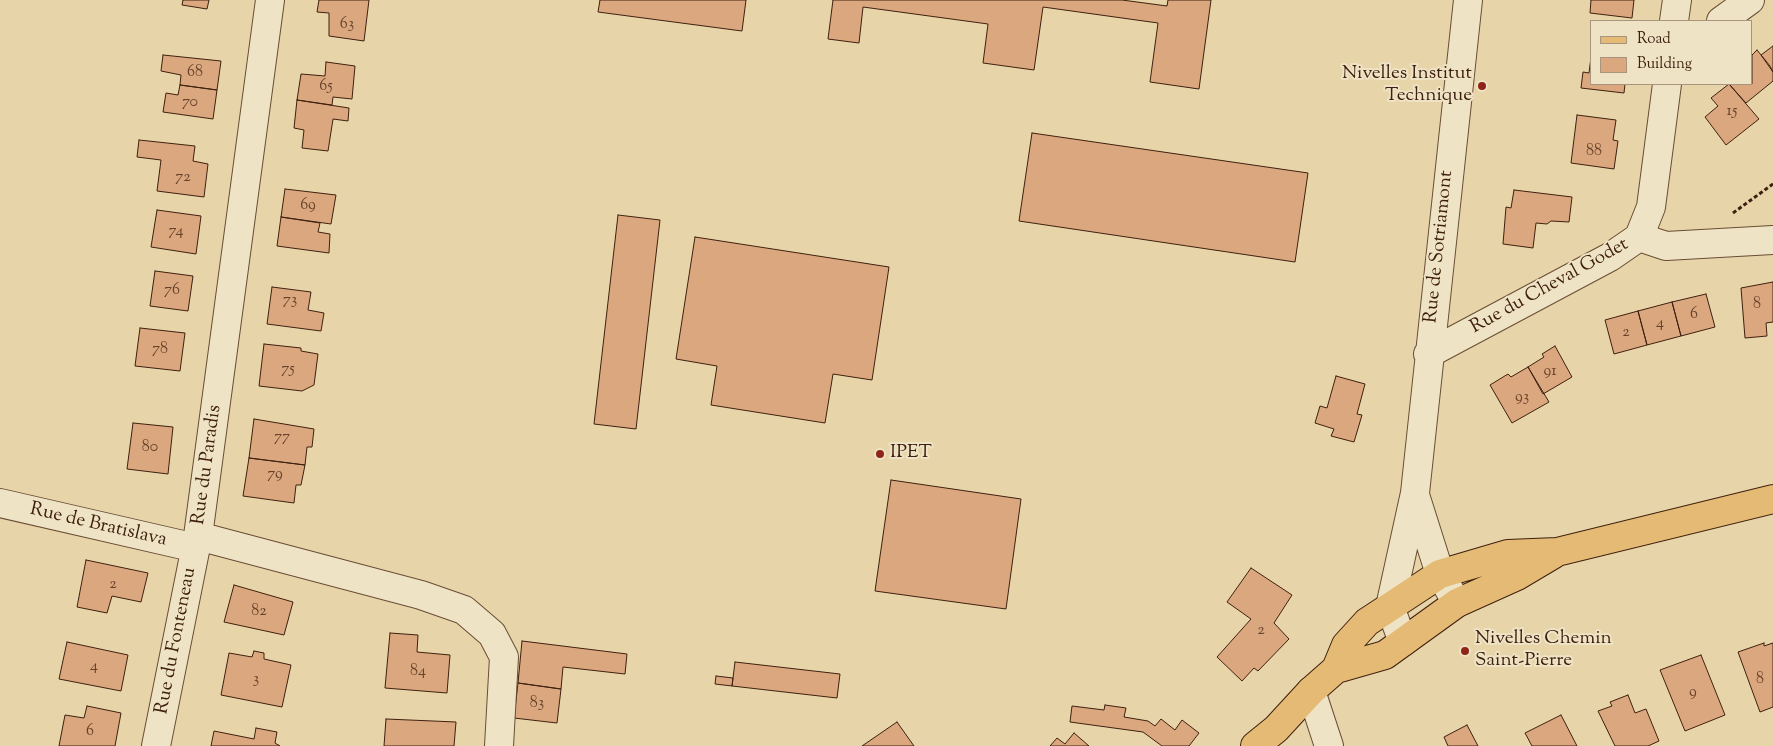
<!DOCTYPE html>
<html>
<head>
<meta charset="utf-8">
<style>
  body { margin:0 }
  #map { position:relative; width:1773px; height:746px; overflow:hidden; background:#e7d4a8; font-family:"Sorts Mill Goudy",serif }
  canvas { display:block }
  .legend { position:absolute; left:1590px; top:20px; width:162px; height:65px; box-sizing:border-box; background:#efe3c6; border:1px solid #a9957d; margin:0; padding:6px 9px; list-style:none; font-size:15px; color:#3f200f }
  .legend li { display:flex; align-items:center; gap:10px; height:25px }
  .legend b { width:25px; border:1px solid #a9957d }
</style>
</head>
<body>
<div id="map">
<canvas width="1773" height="746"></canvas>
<ul class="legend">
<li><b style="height:6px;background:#e4ba74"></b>Road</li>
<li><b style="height:14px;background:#dba77e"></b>Building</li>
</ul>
</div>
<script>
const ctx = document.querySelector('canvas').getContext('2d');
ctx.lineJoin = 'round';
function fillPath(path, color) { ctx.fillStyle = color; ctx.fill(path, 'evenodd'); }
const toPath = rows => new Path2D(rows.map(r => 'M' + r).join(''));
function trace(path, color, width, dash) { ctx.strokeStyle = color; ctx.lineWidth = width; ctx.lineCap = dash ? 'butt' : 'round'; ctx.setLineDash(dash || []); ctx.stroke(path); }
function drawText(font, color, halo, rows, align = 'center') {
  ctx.font = font + ' "Sorts Mill Goudy",serif'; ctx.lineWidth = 4; ctx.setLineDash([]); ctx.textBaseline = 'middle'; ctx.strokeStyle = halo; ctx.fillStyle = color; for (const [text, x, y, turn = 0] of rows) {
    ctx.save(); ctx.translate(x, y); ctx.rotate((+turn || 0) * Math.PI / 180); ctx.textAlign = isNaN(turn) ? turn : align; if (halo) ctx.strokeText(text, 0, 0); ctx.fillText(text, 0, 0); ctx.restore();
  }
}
const building = toPath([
  [183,0,209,0,207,9,182,5,183,0],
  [319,0,369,0,364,41,329,36,329,13,317,12,319,0],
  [600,0,746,0,742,31,598,12,600,0],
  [833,0,1122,0,1167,6,1168,0,1211,0,1199,89,1150,82,1158,23,1043,7,1034,70,983,63,988,24,863,7,859,43,828,39,833,0],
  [1591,0,1634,0,1632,18,1590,13,1591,0],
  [1773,46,1773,72,1761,55,1773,46],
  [1592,49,1592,84,1625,84,1624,93,1581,88,1583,72,1589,73,1592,49],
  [1757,50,1770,66,1773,72,1773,81,1746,103,1729,84,1752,84,1752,55,1757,50],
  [163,55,221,61,217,90,180,85,181,75,161,71,163,55],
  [326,62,355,66,352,99,333,97,332,105,297,100,301,74,325,76,326,62],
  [1729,84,1759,119,1726,145,1705,117,1718,106,1711,98,1729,84],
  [180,85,217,90,213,119,163,112,166,93,178,95,180,85],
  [297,100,349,108,348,121,333,119,328,151,302,148,304,130,294,128,297,100],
  [1577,115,1616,120,1613,140,1618,141,1614,169,1571,163,1577,115],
  [1032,133,1308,173,1295,262,1019,221,1032,133],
  [139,140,195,146,193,161,208,164,204,197,157,191,161,160,137,157,139,140],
  [285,189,336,195,331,224,281,217,285,189],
  [1514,190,1572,197,1569,222,1551,221,1547,224,1536,223,1533,248,1503,244,1506,207,1511,208,1514,190],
  [157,210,201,216,196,254,151,247,157,210],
  [618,215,660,220,636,429,594,424,618,215],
  [281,217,320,223,318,232,330,234,329,253,277,246,281,217],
  [695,237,889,267,872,380,833,374,825,423,711,405,717,366,676,359,695,237],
  [155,271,193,276,188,311,150,306,155,271],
  [1773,282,1773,322,1766,323,1767,336,1745,338,1741,288,1773,282],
  [272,287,311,292,308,310,324,313,321,331,267,324,272,287],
  [1706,294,1715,327,1681,336,1672,302,1706,294],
  [1672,302,1681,336,1647,345,1638,311,1672,302],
  [1638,311,1647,345,1614,354,1605,320,1638,311],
  [140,328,185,333,180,371,135,366,140,328],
  [264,344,301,348,301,351,318,354,314,385,302,391,259,386,264,344],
  [1555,346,1572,377,1543,394,1528,367,1544,357,1542,354,1555,346],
  [1528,367,1549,402,1512,423,1490,385,1508,374,1511,377,1528,367],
  [1336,376,1365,384,1357,414,1362,415,1354,442,1331,436,1334,429,1315,423,1320,406,1327,408,1336,376],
  [254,419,314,429,312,447,307,447,305,465,249,458,254,419],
  [133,423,173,427,168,474,127,469,133,423],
  [249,458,305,465,301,485,296,485,294,503,243,496,249,458],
  [891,480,1021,499,1006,609,875,591,891,480],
  [86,560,148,573,141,602,112,596,107,613,77,607,86,560],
  [1251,568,1292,595,1274,623,1289,639,1258,671,1254,668,1242,681,1217,657,1251,619,1227,602,1251,568],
  [234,585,293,602,284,635,224,622,234,585],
  [390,633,418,635,417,652,450,655,447,693,385,688,390,633],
  [522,641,627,654,625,674,563,667,561,689,518,683,522,641],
  [67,642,128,655,121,691,59,679,67,642],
  [1764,643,1764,646,1773,643,1773,707,1760,712,1738,652,1764,643],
  [254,651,264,653,264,659,291,665,282,707,221,695,229,653,252,657,254,651],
  [1701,655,1725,715,1685,731,1660,670,1701,655],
  [735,662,840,674,837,698,732,686,735,662],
  [716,676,733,678,732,686,715,684,716,676],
  [518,683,561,689,557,723,514,718,518,683],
  [1628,695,1635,713,1646,709,1659,741,1648,746,1615,746,1598,711,1612,706,1610,702,1628,695],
  [1105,705,1126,708,1124,717,1148,721,1155,726,1161,719,1175,730,1182,720,1199,733,1189,746,1162,746,1143,732,1070,722,1072,706,1104,710,1105,705],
  [87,706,121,713,115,746,59,746,65,715,84,718,87,706],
  [1561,715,1577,746,1532,746,1525,733,1561,715],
  [386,719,456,722,454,746,384,746,386,719],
  [897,722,914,746,862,746,897,722],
  [1467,725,1478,746,1448,746,1444,737,1467,725],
  [256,728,277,732,275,743,280,746,211,746,214,731,254,739,256,728],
  [1074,733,1089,746,1050,746,1057,738,1065,744,1074,733]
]);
fillPath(building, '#dba77e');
trace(building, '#3f200f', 1);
const minor = toPath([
  [1674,21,1677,0],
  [1721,21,1750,0],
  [1639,237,1666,246,1773,240],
  [1428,354,1610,257,1639,237,1651,207,1667,84],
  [1415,495,1440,574,1457,603],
  [0,503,196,548],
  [198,536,421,595,464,610,492,634,504,657,499,746],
  [1403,642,1390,607,1415,493,1468,0],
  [1311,691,1329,746],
  [156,746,198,536,270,0]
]);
const major = toPath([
  [1336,669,1385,655,1457,603,1517,576,1554,554],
  [1255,746,1276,729,1311,691,1336,669,1346,645,1367,622,1440,574,1508,554,1557,552,1773,499]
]);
trace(minor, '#694d35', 30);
trace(major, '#3f200f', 30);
trace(toPath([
  [1733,213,1773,184]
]), '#3f200f', 3, [4, 2.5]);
trace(minor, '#efe3c6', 28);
trace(major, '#e4ba74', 28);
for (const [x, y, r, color] of [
  [1482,86,5,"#8f2418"],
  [880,454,5,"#8f2418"],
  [1465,651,5,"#8f2418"]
]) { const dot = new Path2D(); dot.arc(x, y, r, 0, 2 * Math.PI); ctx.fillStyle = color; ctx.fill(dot); trace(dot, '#efe3c6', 2); }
drawText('16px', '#66422b', null, [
  ["63",347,25],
  ["68",195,73],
  ["65",326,87],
  ["70",190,103],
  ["15",1732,112],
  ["88",1594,152],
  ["72",183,178],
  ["69",308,206],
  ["74",176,232],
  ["76",172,291],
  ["73",290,301],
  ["8",1757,305],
  ["6",1694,315],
  ["4",1660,324],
  ["2",1626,333],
  ["78",160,350],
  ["75",288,370],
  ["91",1550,372],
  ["93",1522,398],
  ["77",282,438],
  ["80",150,448],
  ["79",275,475],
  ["2",113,585],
  ["82",259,612],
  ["2",1261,631],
  ["4",94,667],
  ["84",418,672],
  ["3",256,680],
  ["8",1760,680],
  ["9",1693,693],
  ["83",537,704],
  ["6",90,732]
]);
drawText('19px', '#3f200f', '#efe3c6', [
  ["Nivelles Institut",1472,75,"right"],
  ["Technique",1472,97,"right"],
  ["IPET",890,454],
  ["Nivelles Chemin",1475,640],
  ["Saint-Pierre",1475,662]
], 'left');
drawText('19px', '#3f200f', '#efe3c6', [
  ["Rue de Sotriamont",1440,247,-84],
  ["Rue du Cheval Godet",1550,287,-29],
  ["Rue du Paradis",208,465,-82],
  ["Rue de Bratislava",98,526,13],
  ["Rue du Fonteneau",177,641,-79]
]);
</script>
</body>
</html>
